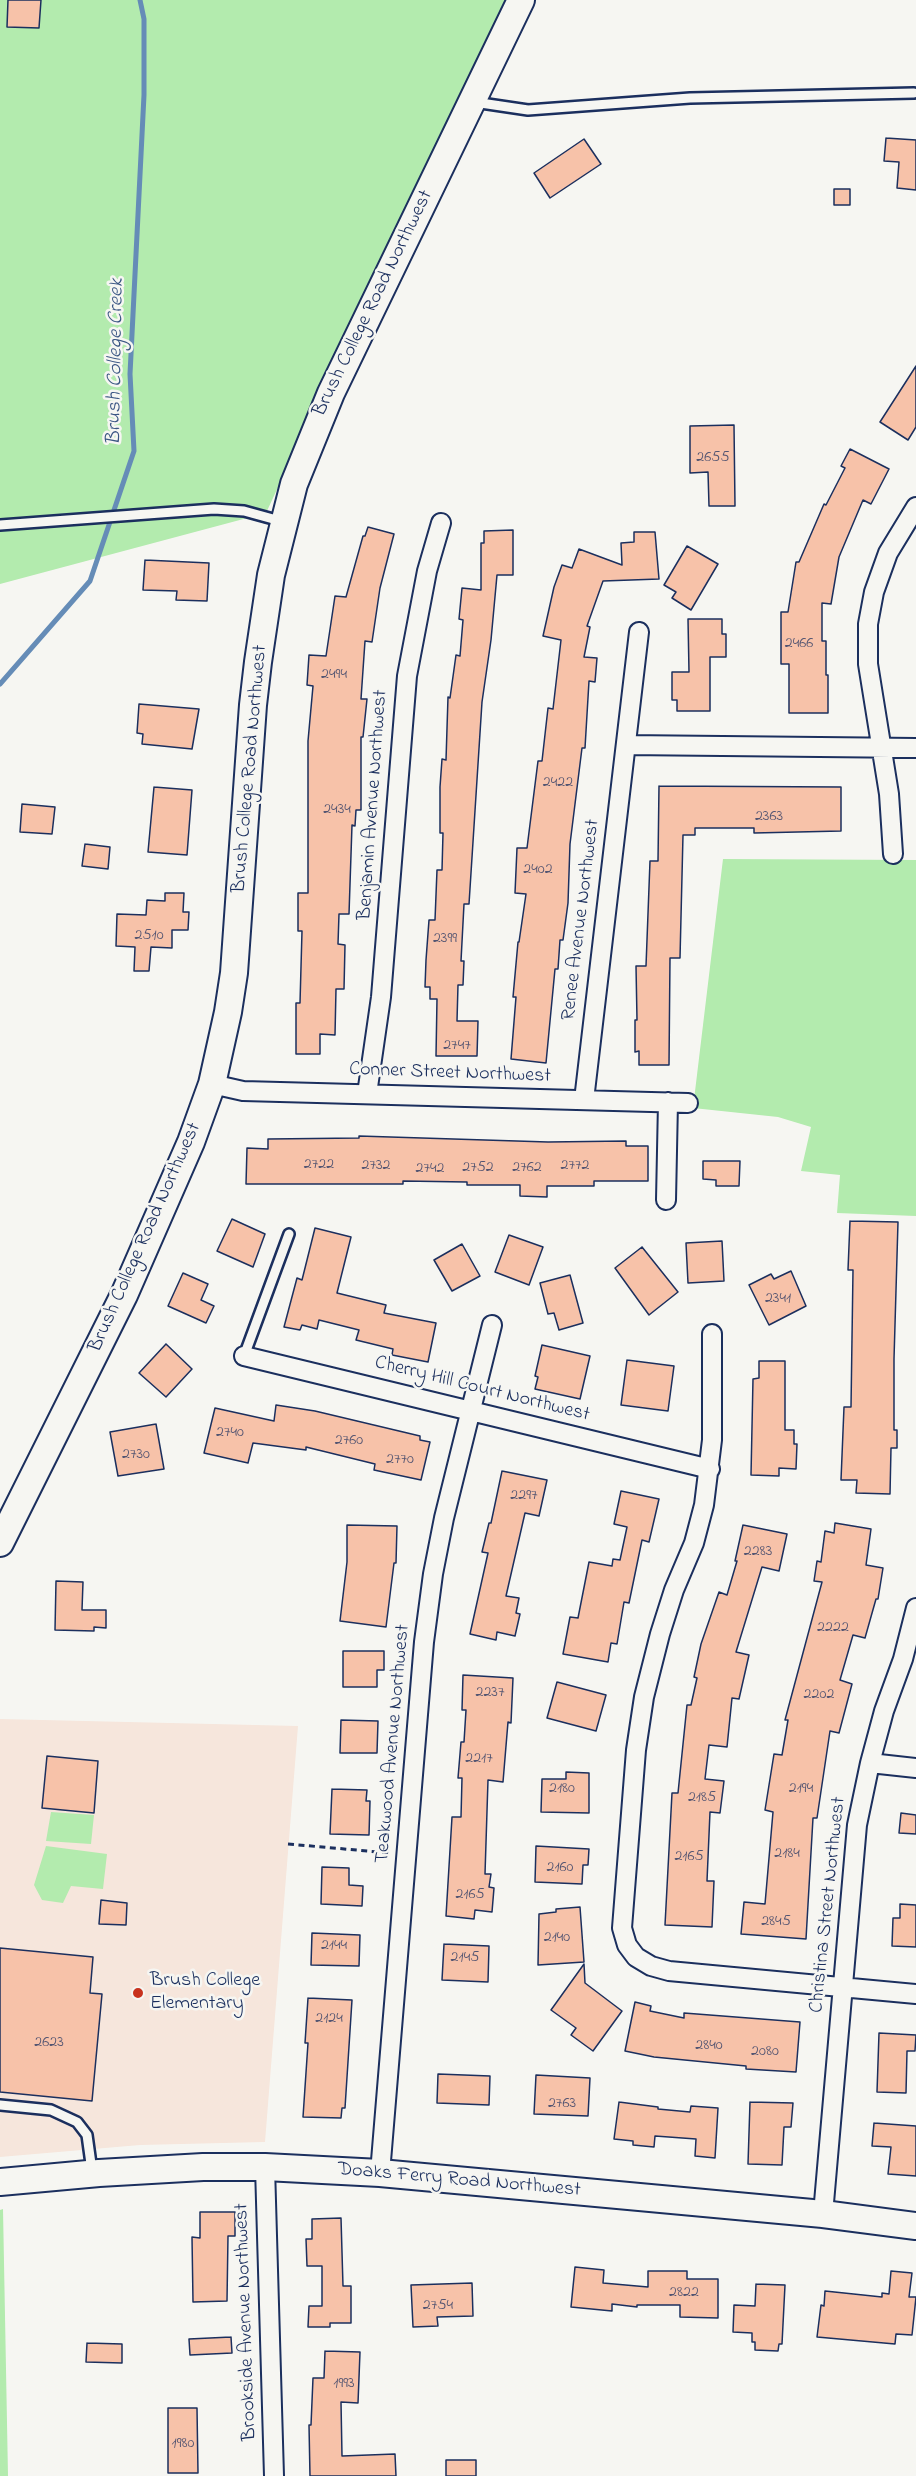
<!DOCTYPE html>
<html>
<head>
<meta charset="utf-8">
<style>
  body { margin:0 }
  canvas { display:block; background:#f6f6f2 }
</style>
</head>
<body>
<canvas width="916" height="2476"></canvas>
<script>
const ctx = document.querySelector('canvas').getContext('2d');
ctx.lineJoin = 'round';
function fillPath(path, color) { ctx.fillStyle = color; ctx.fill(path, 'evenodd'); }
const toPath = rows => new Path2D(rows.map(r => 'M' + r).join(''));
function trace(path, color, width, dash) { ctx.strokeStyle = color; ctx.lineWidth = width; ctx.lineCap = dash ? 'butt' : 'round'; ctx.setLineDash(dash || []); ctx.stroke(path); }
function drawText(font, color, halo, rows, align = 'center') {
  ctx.font = font + ' "Indie Flower",sans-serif'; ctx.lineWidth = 5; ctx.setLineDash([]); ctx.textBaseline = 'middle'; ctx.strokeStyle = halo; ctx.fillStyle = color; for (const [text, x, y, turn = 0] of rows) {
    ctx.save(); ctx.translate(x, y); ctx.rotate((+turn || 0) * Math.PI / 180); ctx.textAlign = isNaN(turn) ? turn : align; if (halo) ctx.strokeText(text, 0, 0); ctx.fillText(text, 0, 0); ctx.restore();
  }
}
fillPath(toPath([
  [0,1719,298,1726,265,2142,140,2145,0,2157]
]), '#f6e6dc');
fillPath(toPath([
  [0,0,505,0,266,513,0,584],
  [723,859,916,860,916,1216,837,1213,840,1175,801,1171,811,1127,778,1117,693,1108],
  [51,1812,94,1815,91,1844,46,1841],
  [46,1846,107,1854,103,1889,71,1886,63,1903,42,1900,34,1885],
  [3,2209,8,2476,0,2476,0,2210]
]), '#b3ebae');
trace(toPath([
  [0,684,90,581,134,451,130,374,144,95,144,19,140,0]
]), '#658cb7', 5);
const building = toPath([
  [8,0,41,0,39,28,7,27,8,0],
  [886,138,916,140,916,190,897,188,899,162,884,161,886,138],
  [584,139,601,164,550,198,534,173,584,139],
  [834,189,850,189,850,205,834,205,834,189],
  [916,366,916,427,908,440,880,422,916,366],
  [734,425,735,506,709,506,708,472,690,473,690,426,734,425],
  [850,449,889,469,871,504,863,500,839,557,831,604,822,603,822,641,826,641,826,675,828,675,828,713,789,713,789,664,781,664,781,612,788,612,796,562,799,562,824,504,826,505,845,468,841,466,850,449],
  [368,527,394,534,380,588,372,642,365,641,361,699,367,699,363,737,361,737,361,810,356,810,355,826,352,825,349,914,339,914,338,944,345,945,344,989,336,989,335,1035,320,1034,320,1054,296,1054,296,1003,300,1003,302,931,298,931,298,893,308,893,308,741,313,686,307,685,309,655,326,656,335,596,346,597,363,536,365,536,368,527],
  [513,530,513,575,497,575,491,640,482,702,469,904,464,904,461,961,464,961,463,985,458,985,457,1021,478,1021,477,1056,436,1056,437,999,430,999,430,987,425,987,426,960,429,920,435,920,437,870,442,870,443,833,440,833,440,787,442,759,446,760,448,697,450,698,456,655,460,656,463,620,459,619,462,588,481,590,481,543,484,543,484,531,513,530],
  [634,532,655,532,659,579,603,581,587,626,590,627,584,657,597,658,595,682,589,681,585,748,582,748,570,844,568,903,563,940,560,940,558,969,555,969,546,1063,511,1059,516,997,513,997,518,942,519,942,526,894,515,893,517,848,527,848,538,761,542,761,548,708,553,709,561,640,543,636,554,587,562,565,572,568,579,549,622,565,621,543,634,542,634,532],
  [687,546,718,564,691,610,672,598,676,592,664,585,687,546],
  [145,560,209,563,207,601,176,600,177,591,143,590,145,560],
  [688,619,722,619,722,634,726,634,726,657,710,657,710,711,677,711,677,700,672,700,672,672,689,672,688,619],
  [139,704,199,709,192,749,142,744,143,734,137,733,139,704],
  [659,786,841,787,841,831,754,833,754,828,695,828,695,835,683,835,680,958,670,958,669,1065,639,1065,639,1051,635,1052,635,1020,637,1020,636,966,646,966,650,861,658,861,659,786],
  [154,787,192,790,187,855,148,852,154,787],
  [22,804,55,807,52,834,20,832,22,804],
  [85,844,110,847,108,869,82,866,85,844],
  [165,893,184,893,183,912,189,912,188,930,172,930,172,948,151,947,149,971,134,971,135,947,116,946,117,914,146,915,147,900,165,901,165,893],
  [359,1136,548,1142,626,1141,626,1146,648,1146,648,1181,594,1181,594,1186,547,1186,547,1197,520,1196,520,1185,467,1185,467,1182,403,1181,403,1184,246,1184,247,1148,268,1149,268,1139,359,1138,359,1136],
  [703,1161,740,1161,739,1186,716,1186,716,1180,703,1179,703,1161],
  [232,1219,265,1234,253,1267,217,1251,232,1219],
  [850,1221,898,1222,894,1359,894,1430,897,1430,897,1448,891,1448,890,1494,856,1493,857,1480,841,1480,844,1407,851,1407,853,1270,848,1270,850,1221],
  [315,1228,351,1237,337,1293,386,1305,384,1313,436,1323,428,1362,392,1355,393,1349,356,1340,359,1330,319,1320,317,1329,302,1325,300,1330,284,1327,297,1278,302,1280,315,1228],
  [509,1235,543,1247,529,1285,495,1272,509,1235],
  [722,1241,724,1281,688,1283,686,1243,722,1241],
  [462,1244,480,1276,452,1291,434,1260,462,1244],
  [642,1247,678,1292,649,1315,615,1268,642,1247],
  [791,1271,806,1306,769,1325,749,1285,771,1274,774,1279,791,1271],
  [183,1273,208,1284,201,1300,214,1306,206,1323,168,1306,183,1273],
  [570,1275,583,1323,559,1330,554,1313,548,1314,540,1283,570,1275],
  [166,1344,192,1369,166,1397,139,1373,166,1344],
  [542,1345,590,1356,580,1399,535,1389,538,1377,535,1376,542,1345],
  [627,1360,674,1366,668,1411,621,1405,627,1360],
  [759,1361,785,1361,785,1430,794,1430,794,1444,797,1444,796,1469,779,1468,779,1476,751,1475,753,1379,759,1378,759,1361],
  [276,1405,315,1411,420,1436,420,1440,430,1442,421,1480,374,1470,375,1464,306,1447,306,1450,253,1443,248,1463,204,1453,215,1408,274,1421,276,1405],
  [156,1424,164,1469,118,1476,110,1432,156,1424],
  [502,1471,547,1480,539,1516,525,1513,506,1596,519,1598,516,1613,520,1614,515,1636,497,1632,496,1640,470,1634,488,1553,482,1552,489,1523,491,1523,502,1471],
  [621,1491,659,1499,649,1542,642,1540,629,1603,624,1602,617,1644,611,1643,608,1662,563,1654,570,1617,578,1618,589,1562,612,1566,613,1559,620,1560,627,1527,614,1524,621,1491],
  [835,1523,871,1529,866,1565,883,1568,878,1599,876,1599,865,1638,853,1635,840,1680,852,1684,839,1733,830,1731,817,1818,813,1818,806,1939,741,1934,744,1902,765,1904,773,1812,765,1810,774,1754,782,1755,788,1720,785,1720,822,1582,814,1581,817,1561,821,1562,825,1531,834,1533,835,1523],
  [347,1525,397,1526,396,1563,394,1563,386,1627,340,1621,347,1562,347,1525],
  [743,1525,787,1534,779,1571,762,1567,736,1652,749,1655,739,1699,732,1698,727,1747,709,1745,705,1779,724,1781,720,1813,710,1812,707,1881,714,1881,712,1927,665,1925,672,1793,678,1793,687,1705,691,1705,697,1678,694,1677,701,1644,719,1592,727,1595,737,1561,735,1561,743,1525],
  [56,1581,83,1582,82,1610,106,1610,106,1628,94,1627,94,1631,55,1630,56,1581],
  [343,1651,384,1651,384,1670,377,1670,377,1687,343,1687,343,1651],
  [463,1675,513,1678,511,1723,508,1722,503,1782,488,1780,485,1874,491,1874,489,1887,494,1888,492,1912,475,1910,474,1919,446,1916,452,1817,461,1817,462,1778,458,1778,461,1742,464,1742,466,1710,462,1710,463,1675],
  [557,1682,606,1695,596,1731,547,1718,557,1682],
  [341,1720,378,1721,377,1753,340,1753,341,1720],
  [47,1756,98,1761,94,1813,42,1808,47,1756],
  [566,1772,589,1773,589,1813,541,1812,542,1779,566,1779,566,1772],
  [332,1789,367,1790,366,1801,370,1801,369,1835,330,1834,332,1789],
  [901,1813,916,1815,916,1834,899,1833,901,1813],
  [536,1846,589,1849,588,1865,583,1865,582,1884,535,1882,536,1846],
  [322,1867,349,1868,349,1885,363,1886,362,1906,321,1904,322,1867],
  [101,1900,127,1903,126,1925,99,1924,101,1900],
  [900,1904,916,1905,916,1947,892,1946,893,1918,900,1918,900,1904],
  [580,1907,584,1962,538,1965,539,1914,556,1912,556,1909,580,1907],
  [312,1933,360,1935,359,1966,311,1965,312,1933],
  [444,1944,489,1946,488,1982,442,1980,444,1944],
  [0,1948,93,1957,90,1993,102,1994,92,2101,0,2092,0,1948],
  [584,1964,585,1983,622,2011,593,2051,571,2035,576,2028,551,2010,584,1964],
  [308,1998,352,2000,345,2108,342,2108,341,2118,303,2117,308,2043,305,2043,308,1998],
  [635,2002,651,2006,650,2011,684,2018,684,2013,800,2022,796,2072,746,2069,746,2066,654,2057,625,2051,635,2002],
  [879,2033,916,2035,915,2051,907,2051,906,2093,877,2092,879,2033],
  [438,2074,490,2076,489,2105,437,2103,438,2074],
  [536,2075,590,2078,588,2116,534,2114,536,2075],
  [619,2102,658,2107,658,2109,690,2112,691,2106,718,2108,715,2158,695,2156,696,2139,655,2136,654,2147,633,2145,633,2141,614,2139,619,2102],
  [750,2102,793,2103,791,2127,784,2127,782,2165,748,2164,750,2102],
  [874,2123,916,2126,916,2176,888,2174,891,2147,872,2146,874,2123],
  [200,2212,235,2212,235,2236,228,2236,227,2301,193,2302,192,2237,200,2238,200,2212],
  [341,2218,343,2286,351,2286,351,2323,330,2323,330,2327,308,2327,309,2306,322,2306,322,2266,307,2266,306,2239,312,2239,312,2219,341,2218],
  [575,2267,604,2270,603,2283,648,2287,648,2271,687,2271,687,2279,718,2279,718,2318,680,2317,680,2305,637,2305,637,2307,612,2304,612,2311,571,2307,575,2267],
  [891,2271,912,2273,909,2297,916,2297,912,2335,896,2334,895,2344,817,2337,821,2305,824,2306,825,2291,882,2297,882,2293,889,2294,891,2271],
  [472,2283,473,2316,437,2317,438,2326,413,2327,411,2285,472,2283],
  [756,2284,785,2285,782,2344,779,2344,778,2351,755,2350,755,2342,752,2342,752,2333,733,2332,734,2305,755,2306,756,2284],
  [231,2337,232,2353,190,2355,189,2339,231,2337],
  [87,2343,122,2344,122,2363,86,2362,87,2343],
  [325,2351,360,2352,358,2403,341,2402,342,2456,395,2454,396,2476,310,2476,309,2425,311,2425,313,2378,324,2378,325,2351],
  [168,2408,197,2408,198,2473,168,2473,168,2408],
  [446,2460,476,2460,476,2476,446,2476,446,2460]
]);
fillPath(building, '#f7c2a9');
trace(building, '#1b2f5e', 1.5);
const lane = toPath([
  [474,102,528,110,690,98,914,93],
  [0,525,214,509,244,511,284,522],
  [244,1356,289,1234],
  [0,2105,51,2110,77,2122,87,2135,92,2171]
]);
const street = toPath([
  [626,745,916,748],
  [893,854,889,794,868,664,868,624,874,592,888,553,916,507],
  [212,1084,243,1091,688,1103],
  [367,1094,381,997,407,676,427,571,441,523],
  [584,1100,639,632],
  [666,1200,668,1102],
  [712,1334,712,1440,704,1505,694,1543,674,1590,660,1634,644,1697,636,1750,622,1928,627,1945,636,1957,651,1966,669,1971,916,1994],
  [244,1356,710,1469],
  [870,1763,916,1768],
  [265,2167,274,2476],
  [380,2173,424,1642,433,1574,444,1518,492,1325],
  [823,2214,857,1825,870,1763,884,1711,903,1659,916,1608]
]);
const secondary = toPath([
  [0,1543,124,1295,191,1142,212,1084,228,1012,234,973,253,705,258,662,271,575,294,484,331,393,521,0],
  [0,2182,99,2173,203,2167,265,2167,380,2173,823,2214,916,2226]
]);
trace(lane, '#1b2f5e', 14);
trace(street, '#1b2f5e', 22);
trace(secondary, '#1b2f5e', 30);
trace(toPath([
  [288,1844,390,1853]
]), '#1b2f5e', 3, [6, 4.5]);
trace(lane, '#f6f6f2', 9);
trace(street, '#f6f6f2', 18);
trace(secondary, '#f6f6f2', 26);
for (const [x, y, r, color] of [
  [138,1993,6,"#c8321e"]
]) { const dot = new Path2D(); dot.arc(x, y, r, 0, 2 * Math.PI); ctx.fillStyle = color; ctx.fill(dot); trace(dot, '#f6f6f2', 2); }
drawText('16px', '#525471', null, [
  ["2655",713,458],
  ["2466",799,644],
  ["2494",334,675],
  ["2422",558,783],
  ["2434",337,810],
  ["2363",769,817],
  ["2402",538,870],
  ["2510",149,936],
  ["2399",445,939],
  ["2747",457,1046],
  ["2722",319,1165],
  ["2732",376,1166],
  ["2772",575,1166],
  ["2752",478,1168],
  ["2762",527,1168],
  ["2742",430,1169],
  ["2341",778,1299],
  ["2740",230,1433],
  ["2760",349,1441],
  ["2730",136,1455],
  ["2770",400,1460],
  ["2297",524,1496],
  ["2283",758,1552],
  ["2222",833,1628],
  ["2237",490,1693],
  ["2202",819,1695],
  ["2217",479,1759],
  ["2180",562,1789],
  ["2194",801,1789],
  ["2185",702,1798],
  ["2184",787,1854],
  ["2165",689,1857],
  ["2160",560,1868],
  ["2165",470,1895],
  ["2845",776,1922],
  ["2140",557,1938],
  ["2144",334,1946],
  ["2145",465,1958],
  ["2124",329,2019],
  ["2623",49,2043],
  ["2840",709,2046],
  ["2080",765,2052],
  ["2763",562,2104],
  ["2822",684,2293],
  ["2754",438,2306],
  ["1993",344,2384],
  ["1980",183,2444]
]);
drawText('20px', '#1b2f5e', '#f6f6f2', [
  ["Brush College Road Northwest",374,304,-64],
  ["Brush College Road Northwest",251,769,-85],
  ["Benjamin Avenue Northwest",374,805,-86],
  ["Renee Avenue Northwest",582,920,-83],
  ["Conner Street Northwest",450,1074,2],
  ["Brush College Road Northwest",146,1238,-66],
  ["Cherry Hill Court Northwest",482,1390,14],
  ["Teakwood Avenue Northwest",394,1744,-85],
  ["Christina Street Northwest",829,1905,-84],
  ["Doaks Ferry Road Northwest",459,2181,5],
  ["Brookside Avenue Northwest",247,2322,-92]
]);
drawText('20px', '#1b2f5e', '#f6f6f2', [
  ["Brush College",150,1982],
  ["Elementary",150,2005]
], 'left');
drawText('italic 21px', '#3a5683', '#f6f6f2', [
  ["Brush College Creek",117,362,-89]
]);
</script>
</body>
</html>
